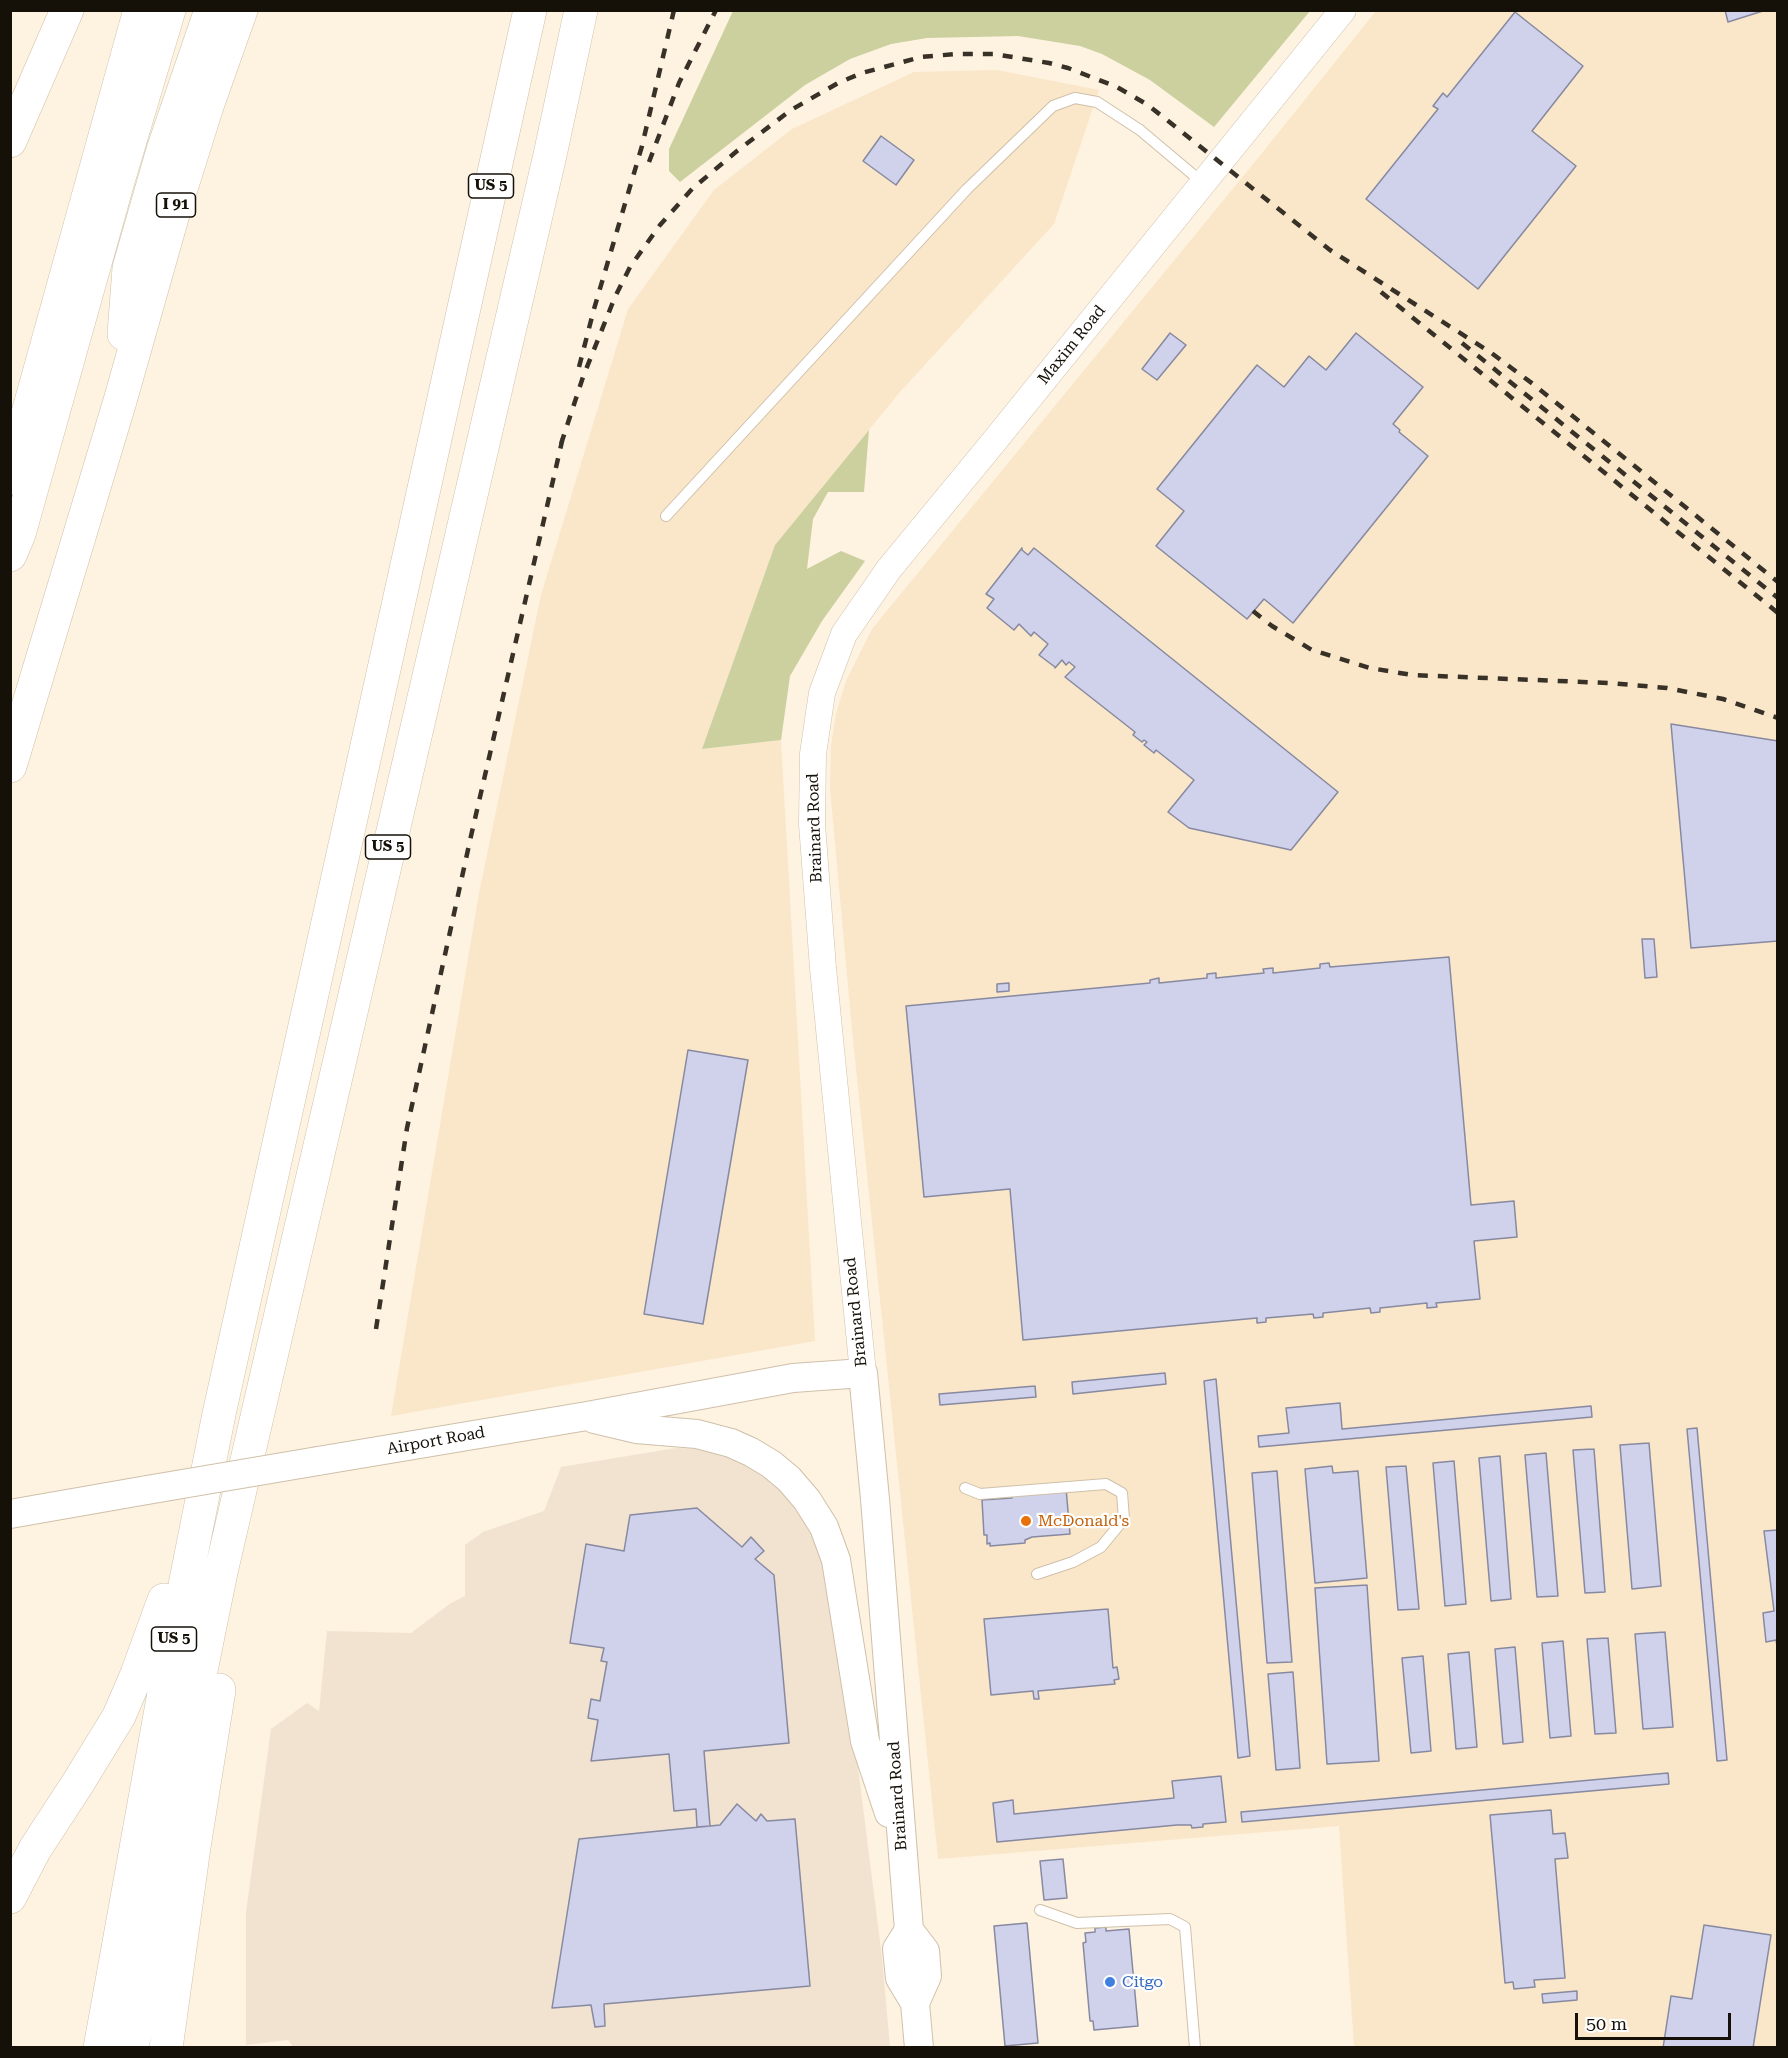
<!DOCTYPE html>
<html>
<head>
<meta charset="utf-8">
<style>
  body { margin:0 }
  #map { position:relative; width:1788px; height:2058px; overflow:hidden; background:#fef2e0; font-family:"Roboto Serif",serif }
  canvas { display:block }
  .frame { position:absolute; inset:0; border:12px solid #151008; pointer-events:none }
  .scale { position:absolute; left:1575px; top:2013px; width:156px; height:27px; box-sizing:border-box; border:3px solid #151008; border-top:0; padding-left:8px; font-size:18px; line-height:21px; white-space:nowrap; color:#151008; -webkit-text-stroke:4px #fff; paint-order:stroke }
</style>
</head>
<body>
<div id="map">
<canvas width="1788" height="2058"></canvas>
<div class="frame"></div>
<div class="scale">50 m</div>
</div>
<script>
const ctx = document.querySelector('canvas').getContext('2d');
ctx.lineJoin = 'round';
function fillPath(path, color) { ctx.fillStyle = color; ctx.fill(path, 'evenodd'); }
const toPath = rows => new Path2D(rows.map(r => 'M' + r).join(''));
function trace(path, color, width, dash) { ctx.strokeStyle = color; ctx.lineWidth = width; ctx.lineCap = dash ? 'butt' : 'round'; ctx.setLineDash(dash || []); ctx.stroke(path); }
function drawText(font, color, halo, rows, align = 'center') {
  ctx.font = font + ' "Roboto Serif",serif'; ctx.lineWidth = 4.5; ctx.setLineDash([]); ctx.textBaseline = 'middle'; ctx.strokeStyle = halo; ctx.fillStyle = color; for (const [text, x, y, turn = 0] of rows) {
    ctx.save(); ctx.translate(x, y); ctx.rotate((+turn || 0) * Math.PI / 180); ctx.textAlign = isNaN(turn) ? turn : align; if (halo) ctx.strokeText(text, 0, 0); ctx.fillText(text, 0, 0); ctx.restore();
  }
}
fillPath(toPath([
  [676,1448,706,1449,750,1466,791,1496,816,1537,828,1587,852,1719,882,1958,890,2047,294,2048,288,2040,246,2045,246,1912,271,1729,307,1703,319,1711,327,1631,411,1633,451,1603,465,1596,465,1545,483,1532,544,1511,561,1467]
]), '#f2e3d1');
fillPath(toPath([
  [1376,11,1777,11,1777,2047,1354,2047,1339,1826,938,1859,852,1030,830,788,831,745,836,714,846,681,872,629,1258,158],
  [997,70,1099,90,1054,224,899,393,775,545,702,749,781,740,815,1341,391,1416,479,893,541,595,628,309,714,190,792,129,914,72]
]), '#fae7c9');
fillPath(toPath([
  [733,11,733,10,1310,11,1214,127,1150,80,1102,54,1080,46,1018,36,927,38,891,44,850,59,805,85,680,182,669,171,669,149],
  [869,430,864,492,828,492,813,519,807,569,841,551,865,561,822,621,790,676,781,740,702,749,775,545]
]), '#cbd09e');
const building = toPath([
  [1725,10,1766,10,1728,22,1725,10],
  [1515,12,1583,66,1532,131,1576,166,1478,289,1366,199,1438,109,1433,106,1443,93,1447,97,1515,12],
  [881,136,914,160,896,185,863,161,881,136],
  [1170,333,1186,345,1157,380,1142,369,1170,333],
  [1356,333,1423,387,1393,424,1400,430,1399,432,1428,456,1293,623,1264,599,1247,619,1156,546,1184,511,1157,489,1257,365,1284,387,1309,356,1326,370,1356,333],
  [1022,548,1022,550,1028,555,1034,548,1338,792,1291,850,1189,828,1168,812,1194,780,1156,750,1154,753,1144,745,1147,742,1144,740,1142,742,1133,735,1135,732,1065,677,1075,667,1069,662,1066,665,1062,660,1055,668,1055,667,1039,655,1048,644,1034,632,1031,636,1019,624,1014,630,987,608,994,599,986,594,1022,548],
  [1671,724,1778,741,1778,941,1691,948,1671,724],
  [1642,939,1654,939,1657,977,1645,978,1642,939],
  [1449,957,1471,1205,1514,1201,1517,1237,1474,1241,1480,1299,1436,1303,1437,1307,1427,1308,1427,1303,1380,1308,1380,1312,1371,1313,1370,1308,1323,1313,1323,1317,1314,1318,1313,1314,1266,1318,1266,1322,1257,1323,1257,1318,1023,1340,1010,1189,924,1197,906,1006,1150,983,1150,980,1159,978,1159,983,1207,978,1207,974,1216,973,1216,978,1264,973,1263,969,1273,968,1273,973,1320,968,1320,964,1329,963,1330,967,1449,957],
  [1009,983,1009,991,997,992,997,984,1009,983],
  [688,1050,748,1060,703,1324,644,1314,688,1050],
  [1165,1373,1166,1384,1073,1394,1072,1382,1165,1373],
  [1216,1379,1250,1756,1238,1758,1204,1381,1216,1379],
  [1035,1386,1036,1397,940,1405,939,1394,1035,1386],
  [1340,1403,1342,1429,1591,1406,1592,1417,1259,1447,1258,1436,1289,1433,1286,1408,1340,1403],
  [1697,1428,1727,1760,1717,1761,1687,1429,1697,1428],
  [1649,1443,1661,1586,1632,1589,1620,1445,1649,1443],
  [1594,1449,1605,1592,1585,1593,1573,1450,1594,1449],
  [1546,1453,1558,1596,1537,1597,1525,1455,1546,1453],
  [1500,1456,1511,1599,1491,1601,1479,1458,1500,1456],
  [1454,1461,1466,1604,1445,1606,1433,1463,1454,1461],
  [1332,1466,1333,1473,1358,1471,1367,1578,1315,1583,1305,1469,1332,1466],
  [1406,1466,1419,1609,1398,1610,1386,1467,1406,1466],
  [1277,1471,1292,1662,1267,1663,1252,1473,1277,1471],
  [1066,1488,1070,1534,1032,1537,1025,1540,1025,1543,990,1546,990,1543,987,1544,987,1535,984,1535,982,1500,1012,1498,1011,1493,1066,1488],
  [697,1508,742,1547,751,1537,764,1551,755,1559,774,1575,789,1743,704,1751,710,1826,697,1827,696,1809,674,1811,669,1754,591,1761,598,1720,588,1718,591,1699,600,1701,607,1662,601,1661,604,1648,570,1643,586,1544,624,1551,630,1515,697,1508],
  [1778,1530,1778,1651,1776,1640,1766,1642,1763,1613,1774,1611,1764,1531,1778,1530],
  [1367,1585,1379,1761,1327,1764,1315,1588,1367,1585],
  [1108,1609,1113,1668,1117,1667,1119,1679,1114,1680,1115,1684,1038,1691,1039,1699,1034,1699,1033,1691,991,1695,984,1619,1108,1609],
  [1665,1632,1673,1727,1643,1729,1635,1634,1665,1632],
  [1608,1638,1616,1733,1595,1734,1587,1639,1608,1638],
  [1563,1641,1571,1736,1550,1738,1542,1643,1563,1641],
  [1515,1647,1523,1742,1503,1744,1495,1649,1515,1647],
  [1469,1652,1477,1747,1456,1749,1448,1654,1469,1652],
  [1423,1656,1431,1751,1411,1753,1402,1658,1423,1656],
  [1293,1672,1300,1768,1276,1770,1268,1674,1293,1672],
  [1668,1773,1669,1784,1242,1822,1241,1812,1668,1773],
  [1221,1776,1226,1822,1203,1824,1203,1827,1192,1828,1191,1825,1177,1825,997,1842,993,1803,1013,1800,1014,1814,1174,1798,1172,1781,1221,1776],
  [737,1804,756,1821,761,1814,767,1821,795,1819,810,1986,604,2004,605,2026,595,2027,591,2005,552,2008,579,1839,720,1825,737,1804],
  [1551,1810,1553,1834,1565,1833,1568,1858,1555,1859,1565,1978,1534,1980,1535,1987,1514,1989,1513,1982,1505,1983,1490,1815,1551,1810],
  [1063,1859,1067,1898,1044,1900,1040,1861,1063,1859],
  [1027,1923,1038,2043,1005,2046,994,1926,1027,1923],
  [1704,1925,1771,1935,1753,2048,1663,2048,1671,1996,1692,1999,1704,1925],
  [1106,1927,1106,1931,1129,1929,1138,2026,1094,2030,1093,2021,1090,2021,1083,1943,1086,1942,1085,1933,1095,1932,1095,1928,1106,1927],
  [1577,1991,1577,2000,1543,2003,1542,1994,1577,1991]
]);
fillPath(building, '#d0d2eb');
trace(building, '#8789a0', 1.5);
const service = toPath([
  [666,516,967,189,1053,106,1075,98,1097,102,1140,130,1203,183],
  [965,1488,980,1494,1106,1484,1122,1493,1124,1519,1101,1547,1073,1562,1037,1574],
  [1040,1910,1077,1923,1170,1919,1185,1927,1195,2048]
]);
const tertiary = toPath([
  [863,1373,823,968,812,824,813,754,822,693,844,634,889,569,992,444,1343,10]
]);
const secondary = toPath([
  [594,1419,636,1429,697,1434,731,1443,751,1452,771,1464,789,1479,807,1500,824,1527,836,1560,865,1741,889,1813],
  [318,1461,587,1416,793,1378,863,1373,875,1499,909,1930,925,1951,927,1976,915,2003],
  [10,1514,147,1490],
  [909,1930,897,1949,900,1978,915,2003,919,2048]
]);
const motorway = toPath([
  [10,141,67,10],
  [124,334,129,268,163,150,211,10],
  [10,478,140,10],
  [10,555,19,534,118,181,169,10],
  [10,766,120,401,173,214,207,106,241,10],
  [10,1897,35,1849,78,1783,119,1716,137,1674,164,1600],
  [100,2048,168,1671,219,1414,530,10],
  [132,2048,197,1690,221,1572,550,155,581,10],
  [166,2048,194,1847,219,1690]
]);
trace(service, '#cfc0aa', 12);
trace(tertiary, '#cfc0aa', 27);
trace(secondary, '#cfc0aa', 30);
trace(motorway, '#cfc0aa', 34);
trace(service, '#fff', 10);
trace(tertiary, '#fff', 26);
trace(secondary, '#fff', 28);
trace(motorway, '#fff', 33);
trace(toPath([
  [649,162,679,83,716,10],
  [1381,292,1778,613],
  [1462,343,1778,598],
  [579,367,594,309,642,146,674,10],
  [561,444,583,377,615,297,630,267,660,225,692,189,737,151,791,110,838,83,862,73,921,57,956,54,994,54,1049,63,1068,68,1117,87,1148,105,1330,250,1490,352,1533,384,1778,582],
  [1253,611,1272,626,1312,650,1370,668,1412,675,1609,683,1667,688,1723,699,1778,718],
  [376,1329,407,1128,471,836,563,437]
]), '#373127', 4.5, [10, 10]);
const secondaryBridge = toPath([
  [147,1490,318,1461]
]);
trace(secondaryBridge, '#cfc0aa', 30, []);
trace(secondaryBridge, '#fff', 28);
for (const [x, y, r, color] of [
  [1026,1521,6,"#e8710a"],
  [1110,1982,6,"#3f7fe0"]
]) { const dot = new Path2D(); dot.arc(x, y, r, 0, 2 * Math.PI); ctx.fillStyle = color; ctx.fill(dot); trace(dot, '#fff', 2); }
for (const [x, y, w] of [
  [491,186,45],
  [176,205,39],
  [388,847,45],
  [174,1639,45]
]) { const box = new Path2D(); box.roundRect(x - w / 2, y - 12, w, 24, 4.5); ctx.fillStyle = '#fff'; ctx.fill(box); trace(box, '#151008', 1.5); }
drawText('bold 15px', '#151008', null, [
  ["US 5",491,186],
  ["I 91",176,205],
  ["US 5",388,847],
  ["US 5",174,1639]
]);
drawText('16px', '#151008', '#fff', [
  ["Maxim Road",1072,345,-51],
  ["Brainard Road",815,828,-92],
  ["Brainard Road",856,1312,-96],
  ["Airport Road",436,1441,-10],
  ["Brainard Road",898,1796,-94]
]);
drawText('16px', '#c56008', '#fff', [
  ["McDonald's",1038,1521]
], 'left');
drawText('16px', '#366cbe', '#fff', [
  ["Citgo",1122,1982]
], 'left');
</script>
</body>
</html>
